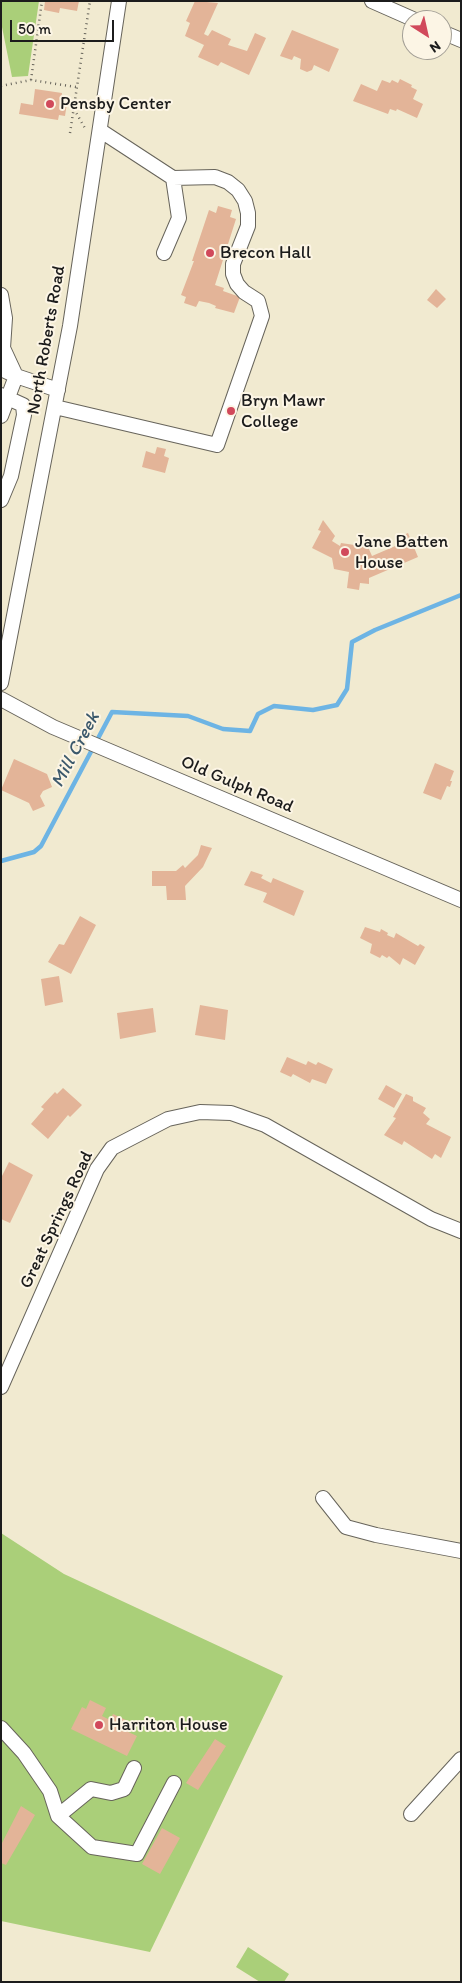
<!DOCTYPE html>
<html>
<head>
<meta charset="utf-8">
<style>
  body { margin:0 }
  #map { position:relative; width:462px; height:1983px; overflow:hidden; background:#f1ead0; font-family:Itim,sans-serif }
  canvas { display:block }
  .frame { position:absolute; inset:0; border:2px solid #1c1c1c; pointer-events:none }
  .north { position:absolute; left:402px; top:10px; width:50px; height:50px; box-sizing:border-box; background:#fcf5e5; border:1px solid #a29e95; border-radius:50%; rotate:145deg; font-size:14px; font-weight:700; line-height:20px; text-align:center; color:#1c1c1c }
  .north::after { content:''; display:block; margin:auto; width:18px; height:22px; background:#d1495b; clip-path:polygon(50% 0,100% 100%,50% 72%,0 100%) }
  .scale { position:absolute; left:10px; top:20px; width:104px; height:22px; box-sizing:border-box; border:2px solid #1c1c1c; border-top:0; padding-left:6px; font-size:15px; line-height:18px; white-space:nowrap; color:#1c1c1c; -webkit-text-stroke:4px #fcf5e5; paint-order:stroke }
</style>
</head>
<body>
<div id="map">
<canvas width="462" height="1983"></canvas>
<div class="frame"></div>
<div class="north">N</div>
<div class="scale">50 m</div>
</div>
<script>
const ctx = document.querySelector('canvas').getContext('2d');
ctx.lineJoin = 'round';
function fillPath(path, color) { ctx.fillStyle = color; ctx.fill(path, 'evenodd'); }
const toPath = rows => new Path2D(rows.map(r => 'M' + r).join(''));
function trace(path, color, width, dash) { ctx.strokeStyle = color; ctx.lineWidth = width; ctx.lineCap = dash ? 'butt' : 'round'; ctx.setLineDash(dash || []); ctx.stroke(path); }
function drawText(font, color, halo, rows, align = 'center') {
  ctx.font = font + ' Itim,sans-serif'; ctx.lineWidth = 4; ctx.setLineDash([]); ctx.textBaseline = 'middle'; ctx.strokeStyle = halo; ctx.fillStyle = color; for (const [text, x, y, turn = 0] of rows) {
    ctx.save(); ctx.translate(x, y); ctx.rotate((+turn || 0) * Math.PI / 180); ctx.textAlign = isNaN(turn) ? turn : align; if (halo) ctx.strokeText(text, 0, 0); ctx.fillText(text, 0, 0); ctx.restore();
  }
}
fillPath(toPath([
  [1,1,39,1,28,76,12,77,1,22],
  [1,1533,64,1574,283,1676,150,1952,1,1921],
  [248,1947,289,1974,284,1982,260,1982,236,1967]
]), '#aacf79');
trace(toPath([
  [1,861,34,852,41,846,112,712,188,716,223,729,250,731,258,714,274,706,313,710,337,705,347,689,352,642,375,630,461,595]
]), '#6db4e4', 4.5);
fillPath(toPath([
  [45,1,79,1,77,11,60,8,59,13,44,10],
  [195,1,218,3,204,34,208,36,212,30,231,39,228,45,247,51,255,33,266,38,249,75,221,62,218,66,198,57,204,45,185,36,190,23,186,21],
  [292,30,339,49,329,72,314,65,312,70,307,72,300,69,301,59,294,56,292,60,280,56],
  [400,79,412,85,411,87,417,90,413,99,423,104,417,118,397,109,396,111,390,109,388,114,353,101,361,84,377,91,382,80,390,83,392,80,398,83],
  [35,89,62,93,61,101,67,103,65,116,59,115,58,120,19,114,21,103,33,105],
  [218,206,232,210,230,217,236,219,215,285,224,288,223,291,240,297,234,313,215,308,216,306,209,303,199,301,196,307,184,303,186,297,181,295,194,261,192,261,209,210,216,213],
  [436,289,446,299,437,308,427,300],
  [157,447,166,449,164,456,169,458,165,473,142,467,146,451,155,454],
  [323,520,335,536,332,541,340,546,341,543,368,547,372,556,400,544,397,538,408,533,418,557,369,578,369,584,360,583,359,590,347,588,349,572,334,569,332,558,312,548,321,531,318,530],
  [14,759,47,774,52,787,43,791,40,796,45,806,33,811,29,803,1,790],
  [435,763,454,771,450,781,452,781,450,787,447,786,441,800,423,793],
  [201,845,212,848,203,867,185,886,186,900,167,900,166,886,152,886,152,871,176,871,183,865,185,868,198,855],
  [251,871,263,875,261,878,271,883,273,878,304,891,294,916,263,902,267,893,244,885],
  [80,916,96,925,71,974,48,962,59,944,64,945],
  [365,927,380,932,381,929,388,933,387,935,394,938,396,933,418,946,420,944,425,947,415,965,403,958,400,965,389,956,387,958,382,955,380,958,370,953,372,944,360,938],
  [59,976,63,1002,45,1006,41,979],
  [200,1005,228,1010,225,1040,195,1035],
  [153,1008,156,1032,120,1039,117,1013],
  [287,1057,306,1065,308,1061,316,1065,318,1062,333,1069,326,1084,312,1079,310,1083,293,1074,291,1077,280,1072],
  [386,1085,402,1094,394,1108,378,1099],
  [63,1088,82,1105,70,1117,68,1115,48,1139,31,1124,44,1109,41,1107,55,1092,57,1094],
  [406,1094,413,1097,413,1101,426,1108,423,1113,430,1119,426,1124,451,1137,441,1158,435,1154,432,1159,404,1141,402,1145,384,1135,396,1118,393,1117],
  [9,1162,33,1175,10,1223,1,1219,1,1178],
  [90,1700,106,1708,102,1716,110,1720,113,1714,128,1721,124,1730,137,1736,127,1756,71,1729,82,1707,86,1709],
  [215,1739,226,1746,198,1790,186,1783],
  [21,1806,35,1815,6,1865,1,1863,1,1845],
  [162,1828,180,1838,160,1874,142,1864]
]), '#e3b498');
const minor = toPath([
  [372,1,415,20],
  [442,32,461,40],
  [164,253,179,218,173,178],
  [1,295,5,318,3,348,16,376,58,390],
  [1,369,16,376,1,416],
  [1,395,23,405,24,415,11,476,1,500],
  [55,407,217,445,262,316,258,301,244,292,237,284,233,274,233,264,248,226,248,213,245,201,238,190,228,182,215,177,173,178,101,131],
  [1,683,70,326,119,1],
  [1,699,53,727,461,900],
  [1,1387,97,1169,112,1148,168,1119,200,1112,231,1113,265,1125,431,1219,461,1231],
  [323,1498,346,1527,376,1535,461,1551],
  [1,1728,24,1753,50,1791,58,1816,92,1847,137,1854,174,1783],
  [411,1814,461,1759],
  [58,1816,91,1789,111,1793,124,1789,134,1768]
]);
trace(minor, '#67645b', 16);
trace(toPath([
  [31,80,42,1],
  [1,86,31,80,76,87],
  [74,109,86,130],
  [70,133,90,1]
]), '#67645b', 2.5, [1, 4]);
trace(minor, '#fff', 14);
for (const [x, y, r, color] of [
  [50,104,5,"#d1495b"],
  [210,253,5,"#d1495b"],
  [231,411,5,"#d1495b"],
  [345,552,5,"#d1495b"],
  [99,1725,5,"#d1495b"]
]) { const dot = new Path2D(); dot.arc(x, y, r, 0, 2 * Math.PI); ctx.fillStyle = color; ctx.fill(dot); trace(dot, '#fcf5e5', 2); }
drawText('18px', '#1c1c1c', '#fcf5e5', [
  ["Pensby Center",60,104],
  ["Brecon Hall",220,253],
  ["Bryn Mawr",241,401],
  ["College",241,422],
  ["Jane Batten",355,542],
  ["House",355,563],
  ["Harriton House",109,1725]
], 'left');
drawText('18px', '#1c1c1c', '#fcf5e5', [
  ["North Roberts Road",47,340,-80],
  ["Old Gulph Road",237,785,23],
  ["Great Springs Road",57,1220,-65]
]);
drawText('italic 19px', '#3c596c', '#fcf5e5', [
  ["Mill Creek",76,750,-62]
]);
</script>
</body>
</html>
